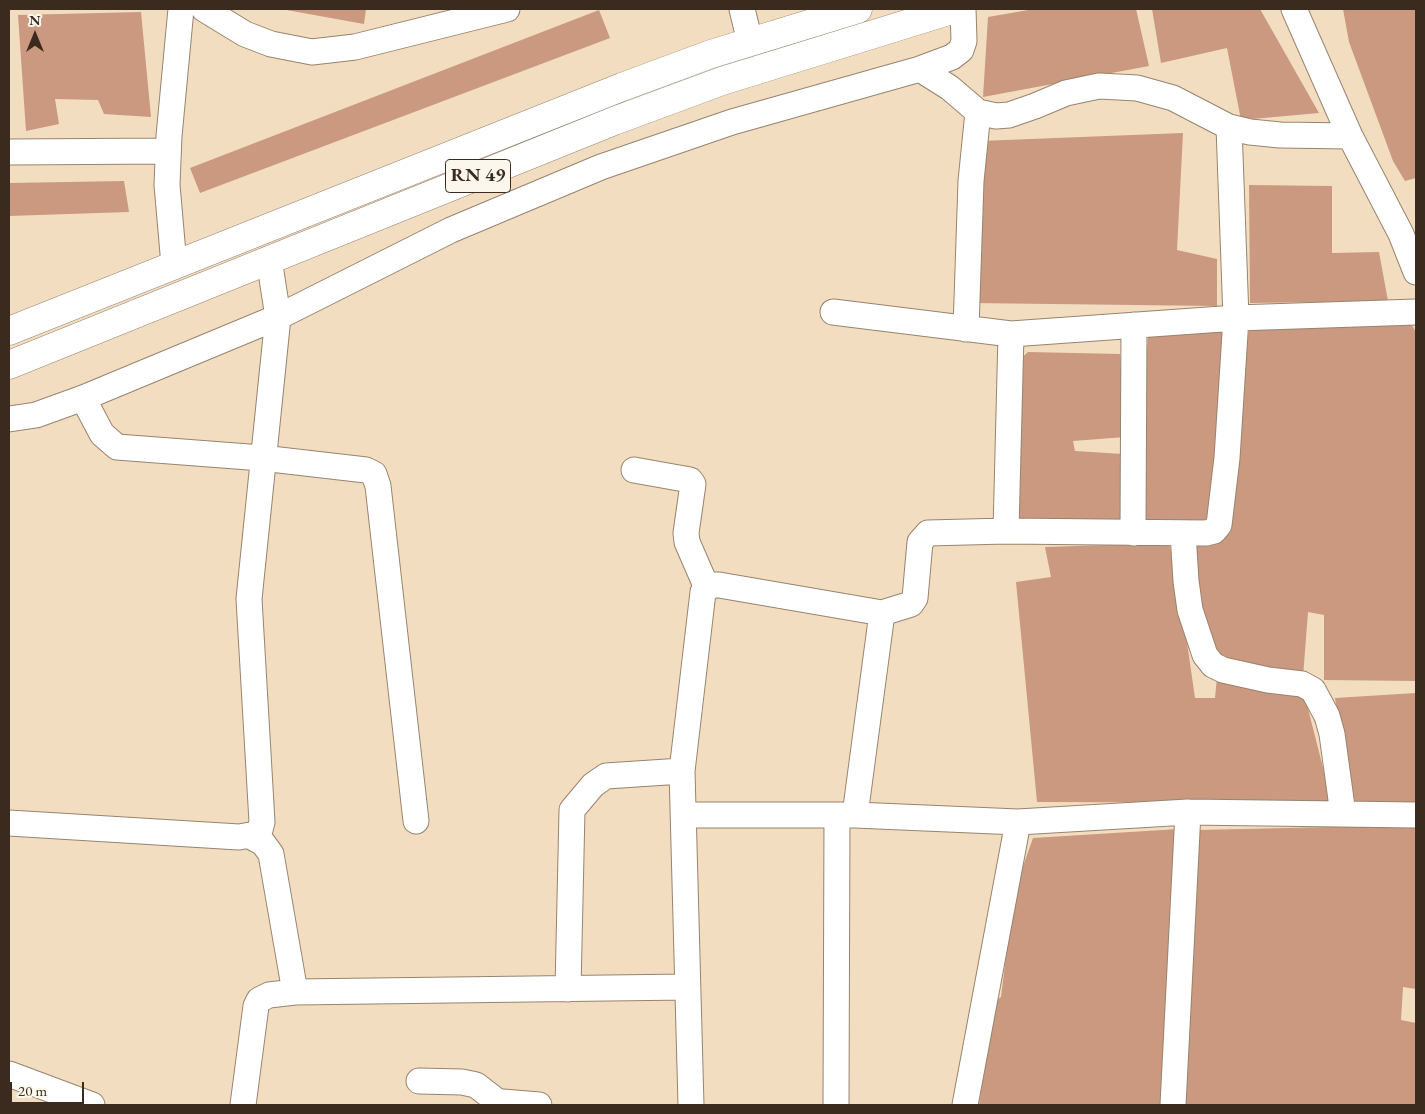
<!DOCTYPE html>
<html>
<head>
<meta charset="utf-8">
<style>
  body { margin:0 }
  #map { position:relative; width:1425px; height:1114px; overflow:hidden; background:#f3ddc0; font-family:"EB Garamond",serif }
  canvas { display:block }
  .frame { position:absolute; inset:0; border:10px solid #3b2a1e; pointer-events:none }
  .north { position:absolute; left:10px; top:10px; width:50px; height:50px; -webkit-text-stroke:4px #fbf7ec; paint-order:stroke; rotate:0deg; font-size:14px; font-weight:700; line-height:20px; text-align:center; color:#3b2a1e }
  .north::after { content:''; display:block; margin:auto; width:18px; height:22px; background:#3b2a1e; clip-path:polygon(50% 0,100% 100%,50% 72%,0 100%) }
  .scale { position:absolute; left:10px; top:1082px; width:74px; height:22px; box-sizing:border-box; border:2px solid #3b2a1e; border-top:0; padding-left:6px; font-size:15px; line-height:18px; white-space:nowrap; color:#3b2a1e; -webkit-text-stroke:4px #fbf7ec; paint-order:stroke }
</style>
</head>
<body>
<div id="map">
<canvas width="1425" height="1114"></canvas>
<div class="frame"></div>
<div class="north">N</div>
<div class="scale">20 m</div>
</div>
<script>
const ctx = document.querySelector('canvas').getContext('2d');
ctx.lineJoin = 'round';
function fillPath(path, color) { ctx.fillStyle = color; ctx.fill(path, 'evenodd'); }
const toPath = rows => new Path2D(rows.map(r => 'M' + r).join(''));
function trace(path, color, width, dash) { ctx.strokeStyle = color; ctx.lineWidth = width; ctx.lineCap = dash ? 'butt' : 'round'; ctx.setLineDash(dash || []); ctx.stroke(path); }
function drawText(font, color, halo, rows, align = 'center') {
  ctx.font = font + ' "EB Garamond",serif'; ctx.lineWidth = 4; ctx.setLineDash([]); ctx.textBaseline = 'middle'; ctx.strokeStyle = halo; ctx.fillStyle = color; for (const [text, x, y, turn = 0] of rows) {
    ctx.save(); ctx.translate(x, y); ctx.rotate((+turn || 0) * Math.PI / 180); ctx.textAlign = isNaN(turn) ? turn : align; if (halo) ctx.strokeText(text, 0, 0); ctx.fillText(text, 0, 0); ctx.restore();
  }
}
fillPath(toPath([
  [281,9,366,9,364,24],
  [1034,9,1136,9,1149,66,983,97,988,17],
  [1152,9,1260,9,1319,113,1241,120,1227,48,1161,63],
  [1343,9,1416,9,1416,178,1405,181,1393,161,1349,42],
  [599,10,610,38,200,193,190,168],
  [141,12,151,117,104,114,98,100,55,99,59,124,26,131,18,15],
  [1183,133,1177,250,1217,259,1217,306,970,303,980,141],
  [124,181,129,212,9,216,9,183],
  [1249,185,1332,186,1332,253,1379,252,1388,301,1250,303],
  [1407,317,1416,332,1416,681,1324,680,1324,615,1308,612,1303,677,1212,656,1191,587,1194,535,1225,539,1250,319],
  [1228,331,1210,521,1141,526,1139,463,1148,336],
  [1028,352,1120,354,1125,437,1073,441,1075,451,1123,454,1124,525,1013,526,1017,362],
  [1169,543,1179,587,1195,698,1215,698,1217,677,1303,689,1332,803,1037,802,1016,582,1051,577,1045,547],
  [1416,693,1416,803,1353,806,1335,698],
  [1416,825,1416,989,1403,987,1401,1020,1416,1023,1416,1105,1186,1105,1187,994,1199,830],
  [1178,829,1164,1105,979,1105,994,1002,1001,997,1014,892,1033,838]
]), '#ca997f');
const minor = toPath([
  [204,9,245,34,271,44,312,52,355,47,507,9],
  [742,9,750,42],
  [1294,9,1350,136,1401,234,1416,272],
  [920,69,950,88,978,112,996,116,1009,115,1035,106,1066,93,1099,86,1137,88,1173,98,1229,127,1250,132,1280,135,1350,136],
  [9,152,168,151],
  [174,265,167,185,169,136,181,9],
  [833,312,1011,334],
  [966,329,971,181,978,112],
  [83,398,102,434,117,447,262,458,366,470,374,474,378,486,416,821],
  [9,419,36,415,83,398,278,317,451,230,601,167,732,122,920,69,952,57,961,50,964,41,963,9],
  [634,470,690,480,693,484,686,533,687,542,707,588],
  [1006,531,1206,533,1214,531,1219,525,1227,458,1236,318,1229,127],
  [1133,533,1134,325],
  [1183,533,1186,581,1190,610,1205,655,1213,665,1223,670,1268,680,1302,684,1313,690,1327,716,1332,734,1343,814],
  [684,815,855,815,1018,822,1188,812,1416,815],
  [855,815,882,613],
  [9,823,239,837,256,834,260,830,262,822,249,599,278,317,269,259],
  [568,989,572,810,593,785,606,776,682,771],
  [295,992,687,987],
  [9,1074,92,1105],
  [419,1081,462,1082,476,1085,498,1102],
  [243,1105,256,1006,259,1000,269,995,295,992,271,854,263,843,250,836],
  [495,1105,503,1102,539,1105],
  [691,1105,682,771,703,592,712,585,719,585,882,613,911,604,915,598,920,542,928,533,1006,531,1011,334,1236,318,1416,312],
  [836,1105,837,815],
  [965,1105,1018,822],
  [1173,1105,1188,812]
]);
const primary = toPath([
  [9,331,622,87,711,54,858,9],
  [9,365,614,121,722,81,955,9]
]);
trace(minor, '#97846f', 27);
trace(primary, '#97846f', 29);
trace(minor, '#fff', 25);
trace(primary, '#fff', 28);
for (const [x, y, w] of [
  [478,176,65]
]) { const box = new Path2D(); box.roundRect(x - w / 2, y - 16.5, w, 33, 4); ctx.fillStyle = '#fbf7ec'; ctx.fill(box); trace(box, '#3b2a1e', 1); }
drawText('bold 19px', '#3b2a1e', null, [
  ["RN 49",478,176]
]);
</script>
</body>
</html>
